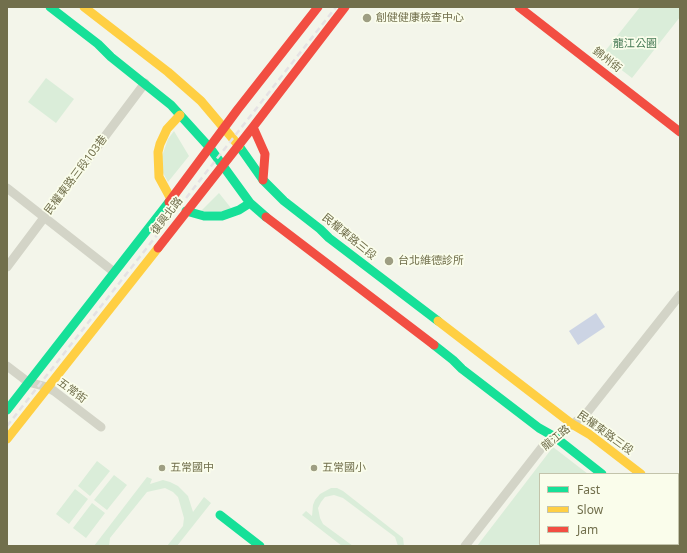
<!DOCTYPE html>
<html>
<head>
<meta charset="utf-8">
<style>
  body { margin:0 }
  #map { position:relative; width:687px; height:553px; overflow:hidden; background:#f3f5ea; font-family:"Noto Sans",sans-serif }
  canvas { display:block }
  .frame { position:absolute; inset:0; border:8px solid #716f4c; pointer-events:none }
  .legend { position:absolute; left:539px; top:473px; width:140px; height:72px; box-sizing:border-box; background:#fafdeb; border:1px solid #c3c4ab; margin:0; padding:5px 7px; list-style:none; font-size:12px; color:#716f4c }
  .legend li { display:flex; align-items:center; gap:8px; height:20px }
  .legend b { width:20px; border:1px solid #c3c4ab }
</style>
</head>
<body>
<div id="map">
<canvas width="687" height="553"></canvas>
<div class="frame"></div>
<ul class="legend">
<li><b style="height:5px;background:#16e098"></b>Fast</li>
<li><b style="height:5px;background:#ffcf43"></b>Slow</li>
<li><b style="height:5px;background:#f24e42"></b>Jam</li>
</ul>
</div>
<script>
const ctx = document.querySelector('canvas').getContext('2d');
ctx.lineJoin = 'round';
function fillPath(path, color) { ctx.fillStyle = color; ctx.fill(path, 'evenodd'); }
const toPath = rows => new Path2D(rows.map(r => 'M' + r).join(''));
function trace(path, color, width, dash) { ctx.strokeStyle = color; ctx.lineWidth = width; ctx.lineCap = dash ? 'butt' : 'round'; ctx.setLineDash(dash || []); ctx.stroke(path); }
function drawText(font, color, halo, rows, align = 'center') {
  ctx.font = font + ' "Noto Sans","Noto Sans TC",sans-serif'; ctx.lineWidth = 3.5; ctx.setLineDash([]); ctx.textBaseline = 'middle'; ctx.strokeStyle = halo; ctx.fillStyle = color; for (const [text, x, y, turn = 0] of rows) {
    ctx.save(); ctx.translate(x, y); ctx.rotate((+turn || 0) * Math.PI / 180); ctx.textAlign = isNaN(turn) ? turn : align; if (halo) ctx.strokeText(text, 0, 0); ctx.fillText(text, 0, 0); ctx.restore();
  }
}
fillPath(toPath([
  [640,7,680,7,680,17,632,78,602,55],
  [46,78,74,99,56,123,28,102],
  [174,131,189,156,168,182,163,173,162,156,168,139],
  [219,193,231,208,226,211,201,211],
  [553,447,588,474,540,474,540,544,678,544,678,542,680,546,477,546],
  [97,461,110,471,90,496,78,486],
  [114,475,127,485,107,510,94,500],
  [147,477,152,479,150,484,163,480,170,482,178,486,188,496,193,512,204,497,211,503,177,546,167,546,183,526,184,518,178,497,173,492,165,488,147,492,110,538,109,546,94,546],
  [331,488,337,488,343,491,403,538,404,546,398,546,395,537,343,498,334,495,325,497,321,502,318,508,320,518,323,524,353,546,342,546,302,515,306,511,312,516,313,505,315,500,320,494],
  [75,489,88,499,69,524,56,514],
  [92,503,105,513,86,538,73,528]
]), '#daedd9');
fillPath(toPath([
  [596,313,605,327,578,345,569,331]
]), '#ccd4e4');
trace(toPath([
  [7,188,114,272],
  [7,267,145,83],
  [7,366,28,382,47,387,54,391,101,427],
  [465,546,543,446,586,414,680,295]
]), '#d3d4c7', 9);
trace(toPath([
  [50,7,98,44,111,57,171,105,210,148,250,203,266,217],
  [239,146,263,180,284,201,320,229,329,238,438,321],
  [186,211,204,216,222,216,239,210,250,203],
  [434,345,453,360,462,369,539,428,555,437,602,474],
  [7,410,169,202],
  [220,515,260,546]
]), '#16e098', 9);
trace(toPath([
  [84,7,168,72,201,101,239,146],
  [171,199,159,177,158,152,160,144,167,129,180,115],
  [438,321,572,424,589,434,641,474],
  [7,439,158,248],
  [678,504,680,506],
  [678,532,680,534]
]), '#ffcf43', 9);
trace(toPath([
  [519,7,680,132],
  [253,127,265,154,263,180],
  [169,202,238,109,318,7],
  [266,217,434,345],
  [158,248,253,127,345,7]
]), '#f24e42', 9);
trace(toPath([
  [7,426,336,7]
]), '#e5e2e3', 2.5, [6, 4]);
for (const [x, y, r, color] of [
  [367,18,5,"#9e9e83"],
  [389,261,5,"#9e9e83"],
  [162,468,4,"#9e9e83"],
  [314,468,4,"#9e9e83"]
]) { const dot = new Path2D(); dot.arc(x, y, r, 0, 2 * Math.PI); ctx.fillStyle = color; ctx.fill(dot); trace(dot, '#fafdeb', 1.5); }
drawText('11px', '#716f4c', '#fafdeb', [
  ["創健健康檢查中心",376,18],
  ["台北維德診所",398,261],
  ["五常國中",170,468],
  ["五常國小",322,468]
], 'left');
drawText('11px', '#487b57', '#fafdeb', [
  ["龍江公園",635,44]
]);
drawText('11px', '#716f4c', '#fafdeb', [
  ["錦州街",607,60,38],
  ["民權東路三段103巷",76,175,-53],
  ["復興北路",167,216,-52],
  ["民權東路三段",349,237,39],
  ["五常街",72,391,36],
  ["民權東路三段",605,433,36],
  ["龍江路",556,438,-39]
]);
</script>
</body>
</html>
